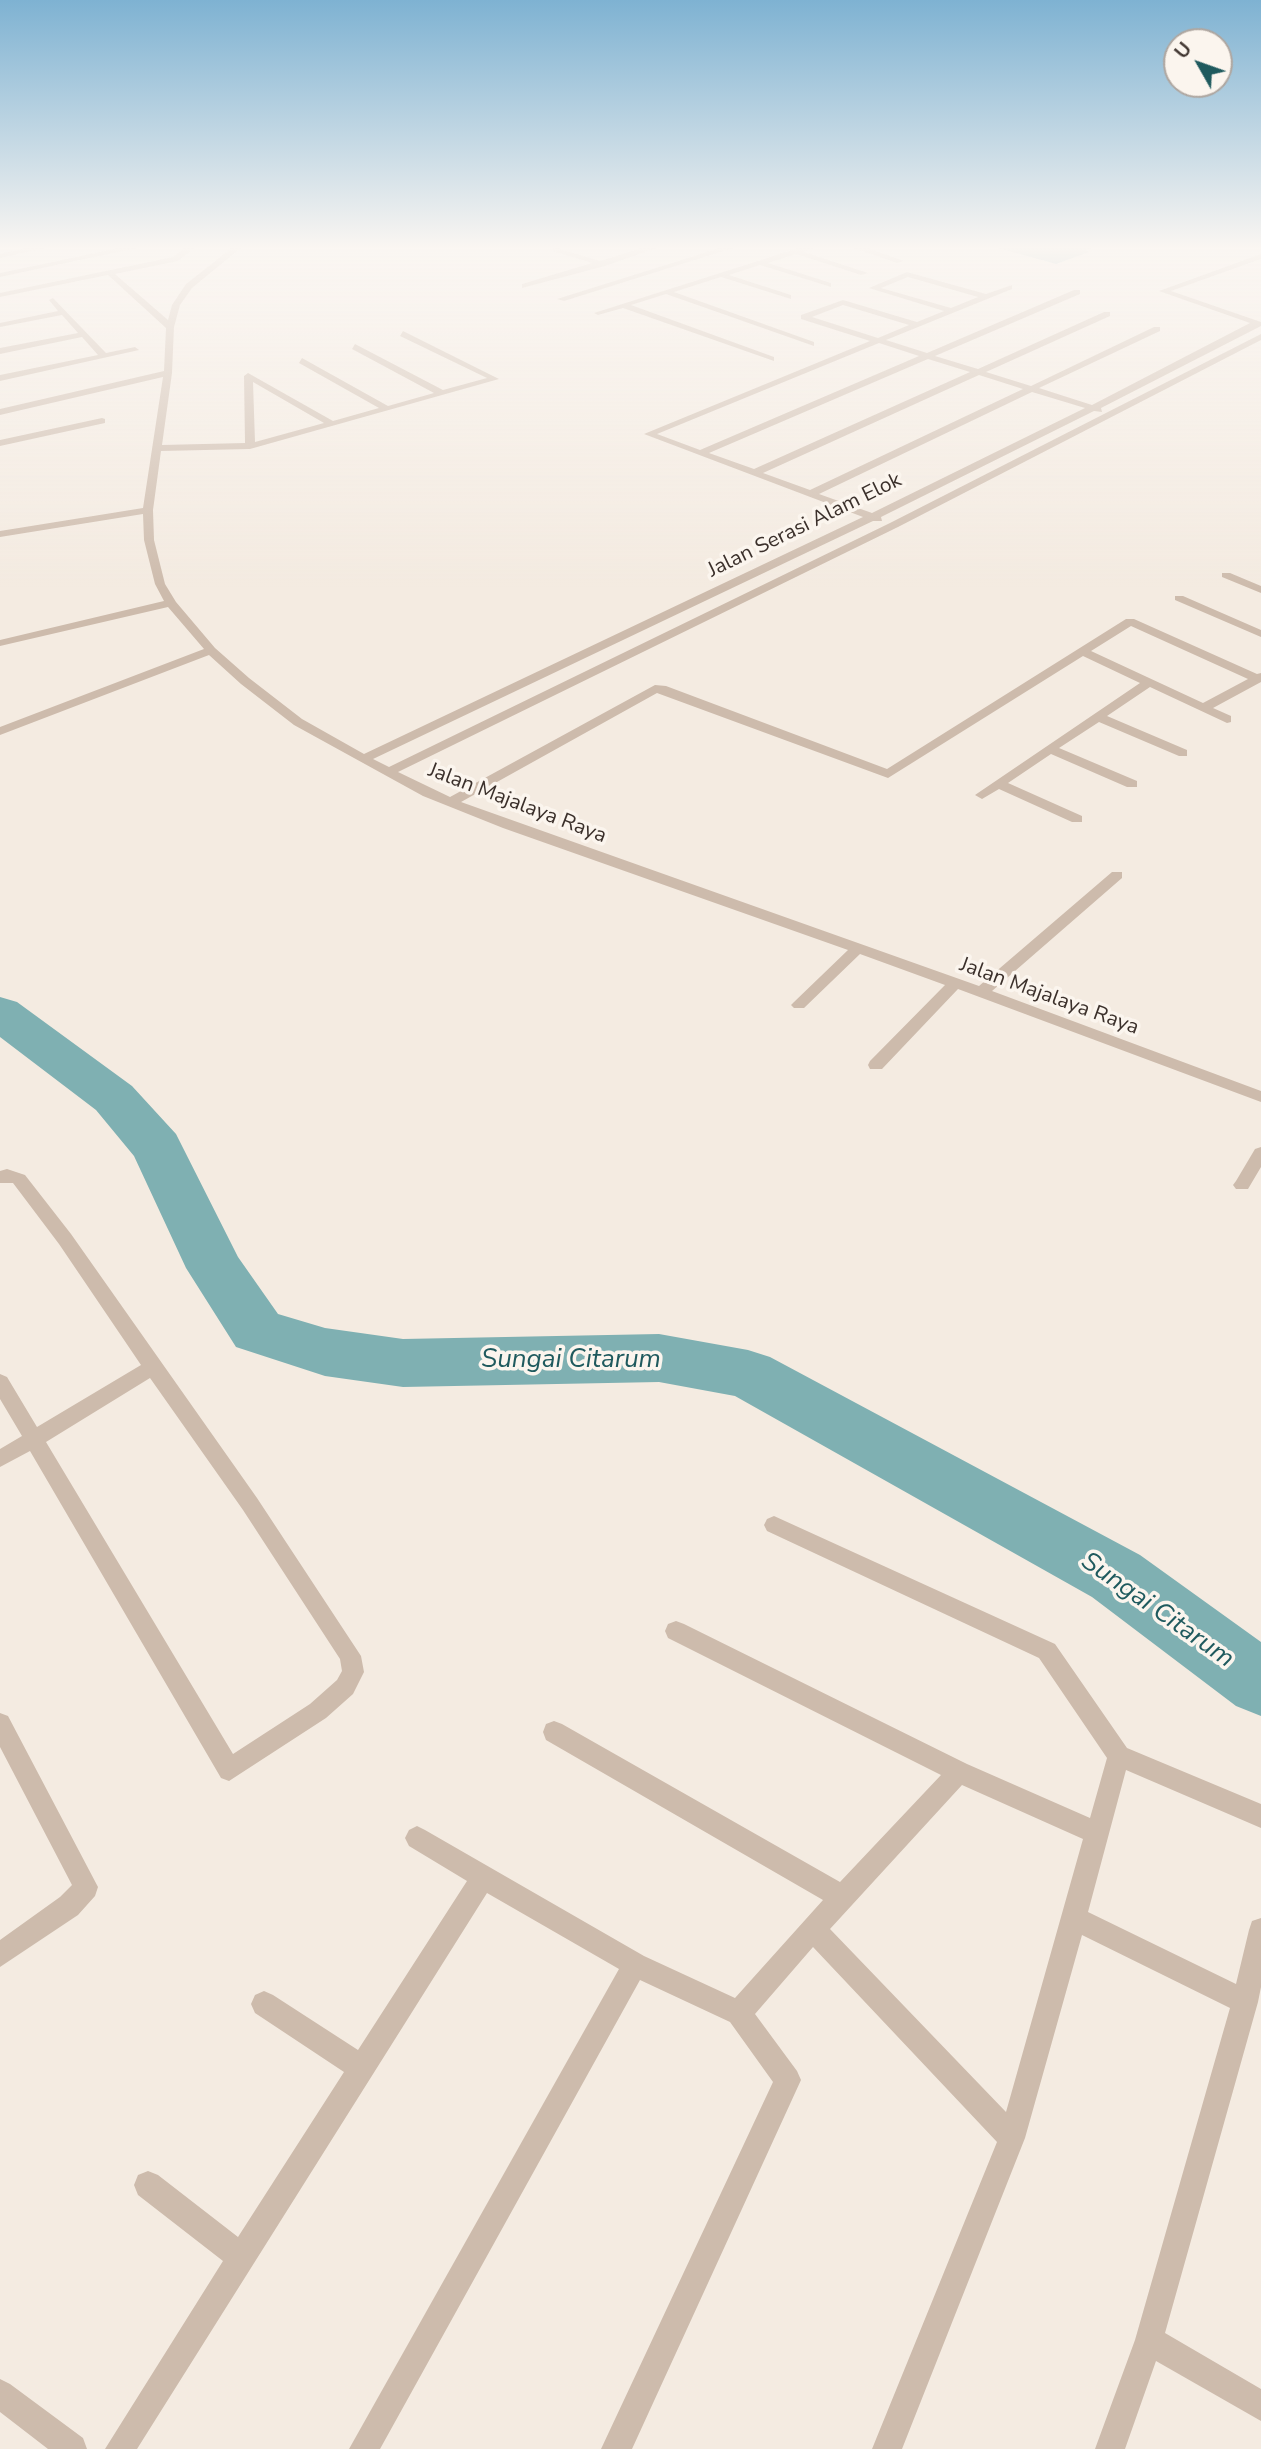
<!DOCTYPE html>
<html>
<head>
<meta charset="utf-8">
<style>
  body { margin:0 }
  #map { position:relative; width:1261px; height:2449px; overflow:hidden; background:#f4ebe1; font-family:"Nunito Sans",sans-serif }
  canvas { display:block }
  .north { position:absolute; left:1163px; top:28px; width:70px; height:70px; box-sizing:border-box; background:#fbf5ee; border:2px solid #aea6a0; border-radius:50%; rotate:310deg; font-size:19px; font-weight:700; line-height:28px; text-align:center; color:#3b302b }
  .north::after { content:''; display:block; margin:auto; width:24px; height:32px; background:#1f5a5e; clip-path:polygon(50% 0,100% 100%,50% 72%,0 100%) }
</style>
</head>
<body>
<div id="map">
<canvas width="1261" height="2449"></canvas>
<div class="north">U</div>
</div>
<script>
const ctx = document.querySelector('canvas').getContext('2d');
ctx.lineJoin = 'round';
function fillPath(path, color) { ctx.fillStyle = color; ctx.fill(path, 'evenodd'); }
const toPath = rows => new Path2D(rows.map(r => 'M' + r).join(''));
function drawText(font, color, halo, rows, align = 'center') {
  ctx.font = font + ' "Nunito Sans",sans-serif'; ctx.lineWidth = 7; ctx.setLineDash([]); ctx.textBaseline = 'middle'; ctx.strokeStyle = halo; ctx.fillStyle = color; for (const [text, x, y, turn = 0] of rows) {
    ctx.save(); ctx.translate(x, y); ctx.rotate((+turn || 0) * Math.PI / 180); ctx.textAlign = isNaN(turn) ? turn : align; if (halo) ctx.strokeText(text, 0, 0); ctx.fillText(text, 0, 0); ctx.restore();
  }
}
fillPath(toPath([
  [995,247,1094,247,1086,250,1089,252,1056,264]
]), '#7fb0b2');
fillPath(toPath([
  [0,997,17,1002,132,1086,176,1134,238,1257,278,1314,325,1328,403,1339,659,1334,748,1350,770,1357,1140,1555,1261,1642,1261,1716,1236,1706,1092,1597,735,1396,659,1382,403,1387,325,1376,236,1347,186,1268,134,1156,96,1110,0,1037,0,997]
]), '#7fb0b2');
fillPath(toPath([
  [32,247,49,247,0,258,0,254,32,247],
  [124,247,141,247,0,277,0,273,124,247],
  [186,247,195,247,178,261,115,274,168,320,172,305,186,284,233,247,242,247,192,288,180,305,174,327,172,373,162,445,245,443,244,376,248,373,333,421,379,408,299,363,302,358,388,406,434,393,352,349,355,344,443,390,487,378,400,336,403,331,499,379,250,449,161,451,153,510,154,540,165,584,176,602,215,648,249,678,302,719,364,754,863,517,644,434,870,341,801,319,801,315,843,300,917,322,944,311,869,288,907,272,986,294,1012,285,1012,289,886,340,927,353,1074,290,1080,290,1080,294,935,356,978,369,1104,312,1110,312,1110,316,986,372,1031,386,1154,327,1160,327,1160,331,1039,388,1092,405,1250,323,1159,291,1261,254,1261,259,1171,291,1261,322,1261,326,1101,408,1102,412,1094,411,881,517,882,521,873,521,373,759,389,767,890,523,1261,334,1261,340,898,527,398,772,450,797,655,685,666,686,887,769,1126,619,1134,619,1257,674,1261,673,1261,682,1213,708,1231,716,1231,722,1227,723,1150,687,1107,716,1187,750,1187,756,1179,756,1099,722,1059,748,1137,781,1137,787,1127,787,1051,754,1008,783,1082,816,1082,822,1072,822,999,789,982,799,975,795,1140,683,1083,656,888,778,657,693,461,802,979,986,1112,872,1122,872,1122,878,992,991,1261,1091,1261,1102,958,989,882,1069,870,1069,868,1065,870,1061,945,985,860,954,804,1008,794,1008,791,1005,794,1002,848,950,503,828,423,796,294,725,241,684,209,655,0,735,0,727,204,649,168,607,0,646,0,640,164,601,155,584,144,540,143,514,0,537,0,531,143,508,163,377,0,415,0,409,164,371,166,328,108,275,0,297,0,293,173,257,186,247],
  [908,277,978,297,951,308,881,288,908,277],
  [843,305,909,325,878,338,812,317,843,305],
  [879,343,919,356,700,450,657,434,879,343],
  [928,359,970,372,754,469,709,453,928,359],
  [979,375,1023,389,810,490,763,473,979,375],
  [253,382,324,423,255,442,253,382],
  [1032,392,1085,408,872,513,819,494,1032,392],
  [1131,626,1248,679,1203,703,1091,651,1131,626],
  [553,247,600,261,646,247,659,247,605,266,522,288,522,284,592,263,553,251,553,247],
  [723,247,736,247,564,301,557,299,723,247],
  [802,247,815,247,804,252,868,273,861,275,796,254,768,263,831,283,831,287,760,265,729,275,791,295,791,299,721,277,674,292,814,342,814,346,666,294,631,305,774,357,774,361,623,308,598,315,594,313,802,247],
  [851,247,864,247,904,261,897,263,851,247],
  [53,298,106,353,135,347,139,350,0,381,0,375,98,355,82,337,0,354,0,348,78,333,62,315,0,327,0,323,58,311,49,300,53,298],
  [102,418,105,419,105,423,0,446,0,440,102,418],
  [1222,573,1230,573,1261,586,1261,593,1222,577,1222,573],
  [1175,596,1183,596,1261,630,1261,637,1175,600,1175,596],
  [1261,1147,1261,1167,1248,1189,1236,1189,1233,1185,1236,1181,1255,1149,1261,1147],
  [7,1169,25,1175,71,1234,257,1498,361,1656,364,1672,353,1694,326,1718,229,1781,221,1778,30,1451,0,1467,0,1449,22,1436,0,1399,0,1374,7,1377,37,1427,141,1365,59,1244,13,1183,0,1183,0,1171,7,1169],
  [150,1378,243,1510,340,1659,342,1671,337,1680,310,1704,233,1754,46,1442,150,1378],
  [774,1516,1055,1644,1127,1748,1261,1804,1261,1828,1126,1770,1088,1912,1236,1984,1249,1930,1252,1921,1261,1918,1261,1987,1258,2002,1165,2333,1261,2389,1261,2421,1156,2361,1125,2449,1095,2449,1135,2340,1230,2008,1082,1935,1025,2138,902,2449,872,2449,997,2142,813,1947,755,2014,797,2071,801,2080,632,2449,601,2449,773,2082,730,2022,640,1980,380,2449,349,2449,619,1969,487,1893,137,2449,105,2449,223,2261,138,2195,134,2185,138,2175,148,2171,158,2175,238,2237,344,2072,255,2013,251,2004,255,1995,264,1991,273,1995,358,2050,467,1881,409,1846,405,1838,409,1830,417,1826,425,1830,644,1956,735,1998,823,1900,546,1740,543,1732,546,1724,554,1721,562,1724,840,1882,941,1775,668,1638,665,1631,668,1624,676,1621,684,1624,967,1764,1090,1818,1107,1758,1039,1658,767,1531,764,1525,767,1519,774,1516],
  [962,1785,1083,1839,1006,2112,830,1929,962,1785],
  [0,1713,8,1716,98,1887,95,1896,78,1915,0,1967,0,1940,60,1897,72,1885,0,1747,0,1713],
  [0,2379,10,2384,83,2438,87,2449,48,2449,0,2412,0,2379]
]), '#cdbbac');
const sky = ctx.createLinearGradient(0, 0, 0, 590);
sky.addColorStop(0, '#7eb2d2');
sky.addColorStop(0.42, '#faf6f2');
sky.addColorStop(1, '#faf6f200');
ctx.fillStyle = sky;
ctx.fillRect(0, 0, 1261, 590);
drawText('21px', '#3b302b', '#fbf5ee', [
  ["Jalan Serasi Alam Elok",805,526,-26],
  ["Jalan Majalaya Raya",517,804,21],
  ["Jalan Majalaya Raya",1049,997,20]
]);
drawText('italic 26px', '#1f5a5e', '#fbf5ee', [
  ["Sungai Citarum",571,1361],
  ["Sungai Citarum",1157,1611,35]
]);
</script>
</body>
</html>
